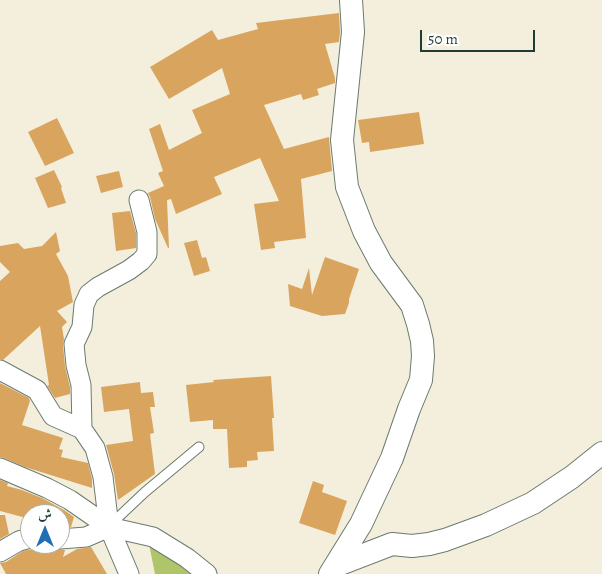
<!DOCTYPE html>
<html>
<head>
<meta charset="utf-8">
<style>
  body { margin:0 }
  #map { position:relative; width:602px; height:574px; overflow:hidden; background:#f4efdc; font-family:Alegreya,Amiri,serif }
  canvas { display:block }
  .north { position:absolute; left:20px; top:504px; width:50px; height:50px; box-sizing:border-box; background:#fff; border:1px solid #a5b1ae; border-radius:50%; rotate:0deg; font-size:14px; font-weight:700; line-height:20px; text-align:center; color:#1f3d34 }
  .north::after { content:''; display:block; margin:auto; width:18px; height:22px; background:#1f6fb2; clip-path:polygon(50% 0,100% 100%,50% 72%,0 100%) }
  .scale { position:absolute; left:420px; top:30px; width:115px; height:22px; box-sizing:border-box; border:2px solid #1f3d34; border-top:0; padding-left:6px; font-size:15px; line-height:18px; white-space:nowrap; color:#1f3d34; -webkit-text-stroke:4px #fff; paint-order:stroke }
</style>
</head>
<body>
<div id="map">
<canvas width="602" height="574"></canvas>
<div class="north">ش</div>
<div class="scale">50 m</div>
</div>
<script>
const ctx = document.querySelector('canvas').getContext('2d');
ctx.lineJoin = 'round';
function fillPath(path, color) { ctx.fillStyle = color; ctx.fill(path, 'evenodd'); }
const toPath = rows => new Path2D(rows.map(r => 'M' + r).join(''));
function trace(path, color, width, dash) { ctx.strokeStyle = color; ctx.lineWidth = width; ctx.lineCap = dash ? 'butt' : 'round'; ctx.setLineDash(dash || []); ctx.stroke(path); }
fillPath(toPath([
  [148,539,198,574,155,574]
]), '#b0c469');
fillPath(toPath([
  [339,13,340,32,339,42,325,44,335,78,335,83,317,89,319,95,303,100,301,94,264,105,284,149,329,137,332,171,301,179,306,238,274,242,275,248,261,250,254,204,279,201,260,158,214,177,222,194,176,214,171,199,167,200,169,248,168,248,155,219,150,197,148,193,164,186,158,173,163,171,149,129,160,124,169,150,202,133,192,110,230,94,222,68,169,99,150,67,212,30,218,40,258,29,256,23],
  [419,112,424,144,370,152,369,142,362,143,358,120],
  [57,118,74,153,45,166,28,132],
  [54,170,62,187,61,188,66,203,48,208,35,178],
  [119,171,123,187,101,193,96,176],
  [130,211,136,233,136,248,116,251,112,213],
  [56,232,60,251,56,254,68,276,73,302,57,311,67,322,62,327,64,339,63,345,65,366,70,387,70,394,55,398,47,386,49,385,40,326,3,360,0,359,0,281,10,272,0,262,0,246,18,243,24,249,42,246],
  [197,240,202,258,206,257,210,271,194,276,184,243],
  [325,257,359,269,349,299,349,303,345,314,322,316,290,306,288,284,302,289,309,268,312,295],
  [271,376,274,418,272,418,274,451,257,452,258,460,247,461,247,467,229,468,227,429,213,429,213,420,190,422,186,385,214,382,213,380],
  [140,382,141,393,153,392,155,407,150,407,154,433,150,434,155,474,118,500,114,474,106,445,133,441,129,409,104,412,101,387],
  [0,383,29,398,30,401,22,425,63,438,59,449,63,450,61,457,88,463,92,479,92,488,25,467,4,458,0,457],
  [0,480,8,483,7,486,22,490,42,498,64,510,74,517,71,527,60,527,60,514,30,514,30,519,0,511],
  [313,481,324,485,322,492,347,501,335,535,299,523],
  [0,515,5,515,9,534,0,539],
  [39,544,41,544,44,549,51,545,56,549,65,550,63,557,77,549,91,547,107,574,6,574,0,563,6,562,23,551,33,549]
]), '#d9a55e');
const service = toPath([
  [109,526,145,492,199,447]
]);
const minor = toPath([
  [0,370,37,390,53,416,82,429],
  [0,468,47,488,70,500,109,527,129,574],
  [109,527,103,477,95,448,82,429,81,385,76,365,74,344,82,327,84,305,89,294,98,287,129,270,141,261,147,254,147,232,139,200],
  [60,539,86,537,109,527,153,537,187,558,207,574],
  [0,552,19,541,30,538]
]);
const tertiary = toPath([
  [335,566,392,544,412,546,429,544,445,540,486,525,533,503,572,477,602,453],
  [330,574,361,524,392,458,409,409,421,380,423,356,422,341,418,324,412,305,381,263,364,231,347,187,342,140,353,32,351,0]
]);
trace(service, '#6a7b6f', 11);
trace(minor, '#6a7b6f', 21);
trace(tertiary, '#6a7b6f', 24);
trace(service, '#fff', 9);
trace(minor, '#fff', 19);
trace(tertiary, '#fff', 22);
</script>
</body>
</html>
